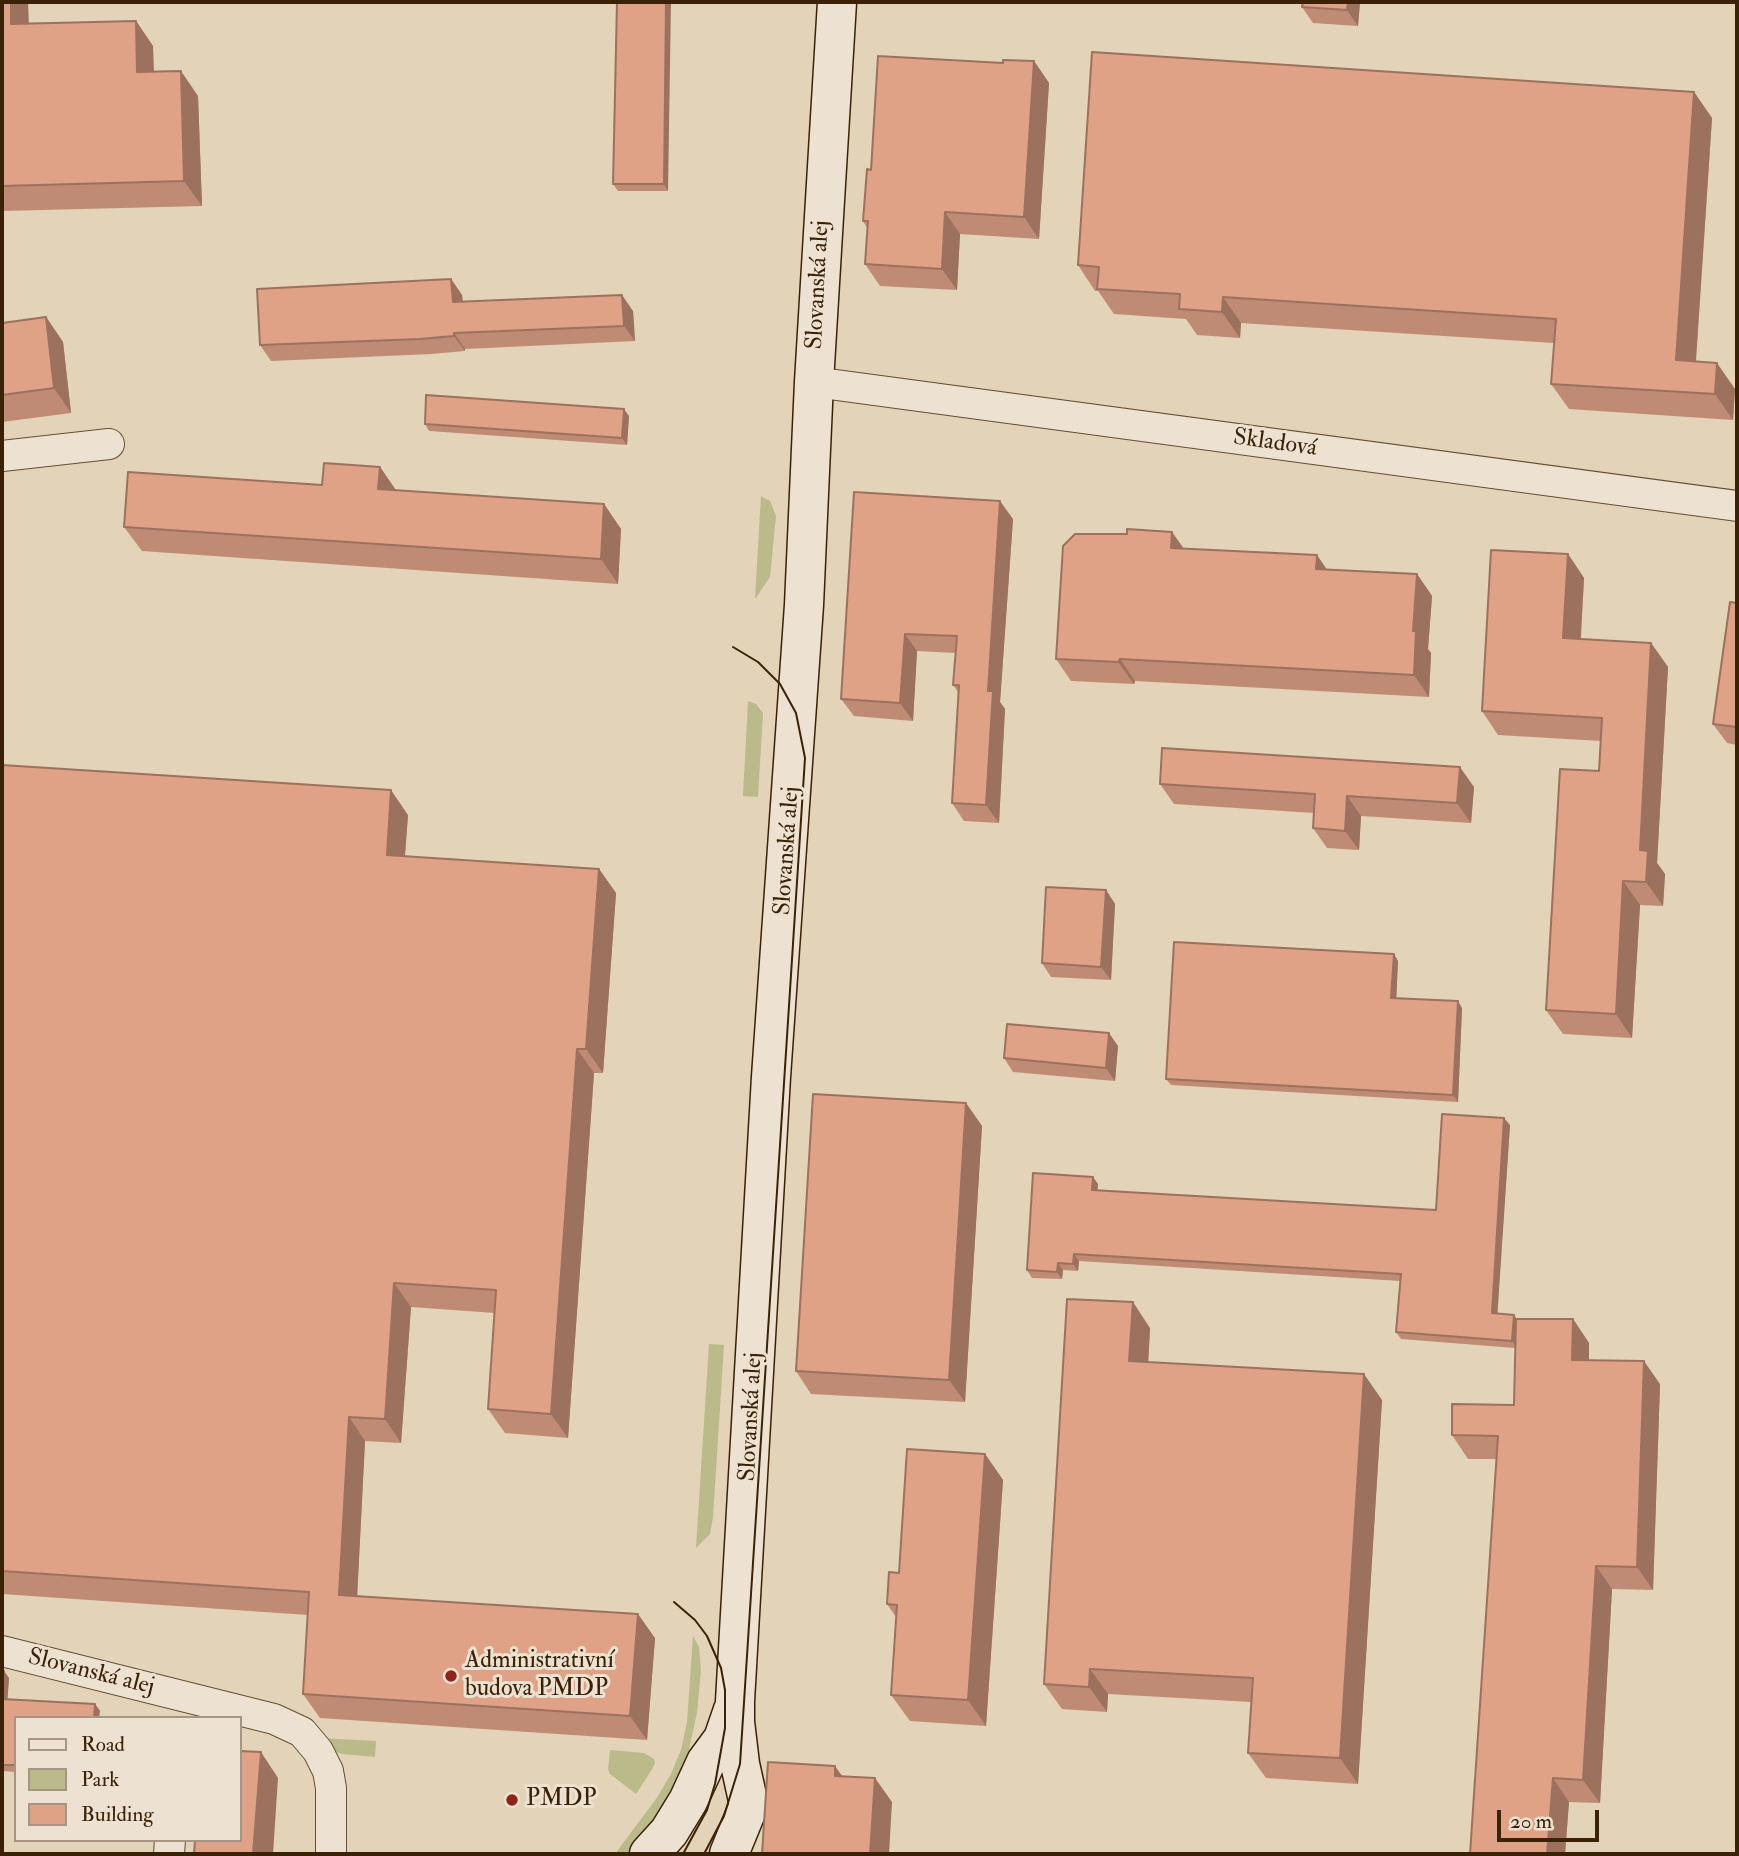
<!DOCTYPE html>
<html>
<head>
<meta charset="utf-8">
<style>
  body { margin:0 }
  #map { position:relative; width:1739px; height:1856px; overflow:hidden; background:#e3d3b8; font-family:"IM FELL Double Pica",serif }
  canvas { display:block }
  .frame { position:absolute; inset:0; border:4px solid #3b2207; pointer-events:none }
  .legend { position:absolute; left:14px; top:1716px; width:228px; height:126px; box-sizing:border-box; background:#ede2d1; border:2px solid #a69580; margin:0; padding:9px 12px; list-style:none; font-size:21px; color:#3b2207 }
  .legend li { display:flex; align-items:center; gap:14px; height:35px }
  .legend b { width:35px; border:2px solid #a69580 }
  .scale { position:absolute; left:1497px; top:1810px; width:102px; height:32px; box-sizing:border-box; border:4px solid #3b2207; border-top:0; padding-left:9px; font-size:21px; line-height:24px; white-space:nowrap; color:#3b2207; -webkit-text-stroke:5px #ede2d1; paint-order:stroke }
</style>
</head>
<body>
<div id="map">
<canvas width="1739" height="1856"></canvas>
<div class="frame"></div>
<ul class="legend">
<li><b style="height:9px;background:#ede2d1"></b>Road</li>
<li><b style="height:19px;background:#baba8a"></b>Park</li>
<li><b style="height:19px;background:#dfa287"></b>Building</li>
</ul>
<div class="scale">20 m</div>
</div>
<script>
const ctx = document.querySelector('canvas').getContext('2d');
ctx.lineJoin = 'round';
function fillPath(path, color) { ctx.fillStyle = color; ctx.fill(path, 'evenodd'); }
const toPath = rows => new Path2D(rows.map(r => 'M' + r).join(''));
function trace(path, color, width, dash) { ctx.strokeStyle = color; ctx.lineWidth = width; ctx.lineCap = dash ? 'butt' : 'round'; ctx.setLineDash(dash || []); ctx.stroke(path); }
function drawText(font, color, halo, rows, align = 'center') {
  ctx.font = font + ' "IM FELL Double Pica",serif'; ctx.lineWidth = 6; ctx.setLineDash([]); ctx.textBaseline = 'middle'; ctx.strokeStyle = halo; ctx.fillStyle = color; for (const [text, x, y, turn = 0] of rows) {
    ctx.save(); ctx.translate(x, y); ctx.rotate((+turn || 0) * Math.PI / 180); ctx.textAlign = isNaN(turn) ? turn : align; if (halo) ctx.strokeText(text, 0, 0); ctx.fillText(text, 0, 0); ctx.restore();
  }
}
fillPath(toPath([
  [761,496,770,501,776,516,770,577,755,599],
  [748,701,756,704,763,713,758,797,743,796],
  [709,1344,724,1345,713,1517,710,1534,696,1548],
  [693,1636,699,1647,701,1670,697,1713,684,1772,678,1790,631,1854,615,1854,656,1799,671,1774,681,1750,687,1722],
  [319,1738,376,1741,375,1757,342,1754,333,1751],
  [610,1750,644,1753,654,1759,655,1763,651,1771,636,1794,610,1774,608,1769]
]), '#baba8a');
const street = toPath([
  [814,382,1737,506],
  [2,456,109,444],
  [2,1651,274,1719,302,1732,318,1751,328,1771,331,1788,331,1854],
  [169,1854,170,1840]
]);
const secondary = toPath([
  [649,1854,669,1832,688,1801,706,1762,723,1739,733,1710],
  [729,1854,749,1805,740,1764,735,1722,735,1701,771,1077,804,605,814,382,837,2]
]);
trace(street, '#654e33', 32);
trace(secondary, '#3b2207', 41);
trace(street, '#ede2d1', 30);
trace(secondary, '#ede2d1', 38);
trace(toPath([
  [674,1602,695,1620,707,1636,721,1668,725,1690,725,1728,715,1784,707,1810,683,1854],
  [704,1854,724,1816,740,1764,805,758,796,713,780,684,758,662,733,647]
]), '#3b2207', 2);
fillPath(toPath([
  [2,2,28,2,29,24,136,21,153,46,154,72,198,96,202,206,2,211],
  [617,2,668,191,618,191,613,184],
  [1303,2,1360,2,1358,26,1313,23,1302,7],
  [1034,61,1049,83,1039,239,960,234,957,290,880,286,865,264,867,228,863,221,871,170,1003,63],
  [1694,92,1712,118,1696,362,1735,389,1733,420,1569,409,1551,384,1554,343,1241,323,1240,338,1197,335,1186,319,1114,314,1098,291,1095,291,1078,265],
  [451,279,462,295,463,302,633,311,635,341,465,349,465,351,431,354,271,361,260,345],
  [46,317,63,342,71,413,2,422,2,323],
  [629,416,627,445,429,431,425,424],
  [380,467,396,490,604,504,621,529,618,584,142,551,124,527,322,485],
  [1013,519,1000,702,1005,709,999,823,964,821,952,803,958,692,953,685,956,653,917,651,913,721,854,716,841,699],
  [1184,548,1327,570,1417,574,1432,596,1428,649,1431,653,1429,697,1135,681,1134,684,1071,681,1056,659],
  [1568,554,1584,578,1581,639,1651,643,1668,667,1657,863,1665,874,1663,906,1640,905,1632,1038,1563,1034,1546,1010,1599,771,1601,741,1498,735,1482,711],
  [1737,603,1737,745,1727,743,1713,724],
  [2,765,408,815,405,856,599,869,616,893,603,1073,594,1073,568,1438,505,1433,488,1409,495,1313,411,1307,401,1443,365,1441,357,1596,655,1638,647,1740,320,1718,303,1694,308,1615,2,1594],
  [1160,784,1474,787,1471,823,1361,816,1359,850,1327,848,1313,828,1314,813,1174,804],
  [1106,890,1115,904,1111,980,1051,977,1042,963],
  [1398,961,1396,998,1462,1008,1458,1102,1171,1085,1166,1079],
  [1118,1046,1115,1081,1013,1072,1004,1058],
  [966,1103,982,1126,965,1402,811,1394,796,1371],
  [1510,1125,1497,1313,1517,1319,1573,1319,1589,1343,1589,1360,1660,1384,1653,1590,1612,1589,1600,1803,1569,1802,1565,1854,1496,1459,1468,1459,1452,1435,1514,1405,1515,1348,1401,1339,1396,1332,1400,1281,1079,1261,1078,1271,1063,1270,1062,1279,1032,1278,1027,1270,1098,1184,1097,1190,1436,1210],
  [1150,1328,1148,1362,1382,1400,1358,1784,1266,1778,1248,1753,1251,1702,1108,1694,1107,1712,1062,1709,1044,1684],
  [985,1454,1003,1480,986,1726,910,1721,891,1695,896,1617,887,1604,899,1573],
  [2,1671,4,1671,9,1678,7,1699,95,1704,100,1711,16,1718,16,1772,2,1771]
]), '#c08b74');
fillPath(toPath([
  [11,2,28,2,29,49,11,24],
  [666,2,671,2,668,191,664,184],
  [1348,2,1360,2,1358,26,1347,10],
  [136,21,153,46,154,98,137,72],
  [1034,61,1049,83,1039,239,1024,217],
  [181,71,198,96,202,206,184,181],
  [1694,92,1712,118,1694,386,1676,360],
  [945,212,960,234,957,290,942,269],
  [451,279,462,295,464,318,453,302],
  [622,295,633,311,635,341,624,326],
  [1223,297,1241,323,1240,338,1222,312],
  [46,317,63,342,71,413,54,388],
  [454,333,465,349,465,351,454,336],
  [1717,363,1735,389,1733,420,1715,394],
  [624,409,629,416,627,445,622,438],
  [380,467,397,492,378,489],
  [1000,501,1013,519,1000,702,1005,709,999,823,986,805,988,691],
  [604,504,621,529,618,584,601,559],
  [1172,532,1187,553,1171,548],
  [1568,554,1584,578,1579,662,1563,638],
  [1317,555,1332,577,1316,569],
  [1417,574,1432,596,1428,649,1431,653,1429,697,1414,675,1413,631],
  [905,634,917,651,913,721,900,703],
  [1651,643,1668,667,1657,863,1665,874,1663,906,1646,882,1640,850],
  [1120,659,1135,681,1134,684,1118,662],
  [1460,767,1474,787,1471,823,1457,803],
  [391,790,408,815,403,879,387,855],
  [1347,796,1361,816,1359,850,1345,831],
  [599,869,616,893,603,1073,586,1049],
  [1623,881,1640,905,1632,1038,1616,1014],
  [1106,890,1115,904,1111,980,1101,967],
  [1394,954,1398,961,1396,1005,1391,998],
  [1458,1001,1462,1008,1458,1102,1453,1095],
  [1109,1033,1118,1046,1115,1081,1106,1068],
  [577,1049,594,1073,568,1438,551,1414],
  [966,1103,982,1126,965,1402,949,1380],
  [1504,1118,1510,1125,1497,1320,1492,1313],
  [1093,1177,1098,1184,1097,1197,1092,1190],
  [1074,1254,1079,1261,1078,1271,1073,1264],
  [1058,1263,1063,1270,1062,1279,1057,1272],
  [394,1283,411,1307,401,1443,385,1419],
  [1133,1302,1150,1328,1147,1386,1129,1361],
  [1514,1315,1519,1322,1517,1348,1512,1341],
  [1573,1319,1589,1343,1589,1383,1572,1360],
  [1644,1361,1660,1384,1653,1590,1637,1567],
  [1364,1374,1382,1400,1358,1784,1340,1758],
  [349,1417,365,1441,356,1619,339,1595],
  [985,1454,1003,1480,986,1726,968,1700],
  [1596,1566,1612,1589,1600,1803,1583,1780],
  [638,1614,655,1638,647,1740,630,1716],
  [1090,1669,1108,1694,1107,1712,1089,1687],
  [4,1671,9,1678,7,1706,2,1699],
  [95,1704,100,1711,99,1718,94,1718],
  [261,1752,278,1778,273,1854,253,1854],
  [835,1766,852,1790,835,1776],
  [875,1778,892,1802,889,1854,870,1854],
  [1553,1778,1569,1802,1565,1854,1547,1854]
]), '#9c715e');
const building = toPath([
  [2,2,11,2,11,24,136,21,137,72,181,71,184,181,2,186,2,2],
  [617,2,666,2,664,184,613,184,617,2],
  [1303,2,1348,2,1347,10,1302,7,1303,2],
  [1092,52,1694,92,1676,360,1717,363,1715,394,1551,384,1556,319,1223,297,1222,312,1179,309,1180,294,1097,289,1099,267,1078,265,1092,52],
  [878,56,1003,63,1003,60,1034,61,1024,217,945,212,942,269,865,264,868,221,863,221,867,169,871,170,878,56],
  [451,279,453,302,622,295,624,326,454,333,454,336,420,339,260,345,257,289,451,279],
  [46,317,54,388,2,395,2,323,46,317],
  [426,395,624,409,622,438,425,424,426,395],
  [324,463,380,467,378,489,604,504,601,559,124,527,128,472,322,485,324,463],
  [854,492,1000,501,988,691,993,691,986,805,952,803,959,685,953,685,957,636,905,634,900,703,841,699,854,492],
  [1127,529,1172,532,1171,548,1317,555,1316,569,1417,574,1413,631,1416,631,1414,675,1120,659,1118,662,1056,659,1063,546,1075,534,1127,534,1127,529],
  [1491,550,1568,554,1563,638,1651,643,1640,850,1648,851,1646,882,1623,881,1616,1014,1546,1010,1560,769,1599,771,1602,718,1482,711,1491,550],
  [1730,602,1737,603,1737,727,1713,724,1730,602],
  [1162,748,1460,767,1457,803,1347,796,1345,831,1313,828,1315,794,1160,784,1162,748],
  [2,765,391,790,387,855,599,869,586,1049,577,1049,551,1414,488,1409,496,1290,394,1283,385,1419,349,1417,339,1595,638,1614,630,1716,303,1694,309,1592,2,1571,2,765],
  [1046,887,1106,890,1101,967,1042,963,1046,887],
  [1174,942,1394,954,1391,998,1458,1001,1453,1095,1166,1079,1174,942],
  [1007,1024,1109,1033,1106,1068,1004,1058,1007,1024],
  [813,1094,966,1103,949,1380,796,1371,813,1094],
  [1442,1114,1504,1118,1492,1313,1514,1315,1512,1341,1396,1332,1401,1274,1074,1254,1073,1264,1058,1263,1057,1272,1027,1270,1033,1173,1093,1177,1092,1190,1436,1210,1442,1114],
  [1067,1299,1133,1302,1129,1361,1364,1374,1340,1758,1248,1753,1253,1678,1090,1669,1089,1687,1044,1684,1067,1299],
  [1516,1319,1573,1319,1572,1360,1644,1361,1637,1567,1596,1566,1583,1780,1553,1778,1547,1854,1470,1854,1498,1436,1452,1435,1452,1404,1514,1405,1516,1319],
  [907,1449,985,1454,968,1700,891,1695,897,1605,887,1604,889,1572,899,1573,907,1449],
  [2,1671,4,1671,2,1699,95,1704,94,1718,16,1718,16,1765,2,1765,2,1671],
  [240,1751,261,1752,253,1854,194,1854,195,1840,240,1840,240,1751],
  [768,1762,835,1766,835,1776,875,1778,870,1854,762,1854,768,1762]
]);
fillPath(building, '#dfa287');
trace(building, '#9c715e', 2);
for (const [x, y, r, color] of [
  [451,1676,7,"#8f2418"],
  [512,1800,7,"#8f2418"]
]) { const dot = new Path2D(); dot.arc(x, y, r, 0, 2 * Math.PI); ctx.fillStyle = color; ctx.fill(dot); trace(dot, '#ede2d1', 2.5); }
drawText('24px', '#3b2207', '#ede2d1', [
  ["Slovanská alej",819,285,-87],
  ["Skladová",1275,444,8],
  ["Slovanská alej",788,851,-86],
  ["Slovanská alej",752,1417,-87],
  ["Slovanská alej",91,1673,14]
]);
drawText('24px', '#3b2207', '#ede2d1', [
  ["Administrativní",465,1662],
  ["budova PMDP",465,1690],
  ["PMDP",526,1800]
], 'left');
</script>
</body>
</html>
